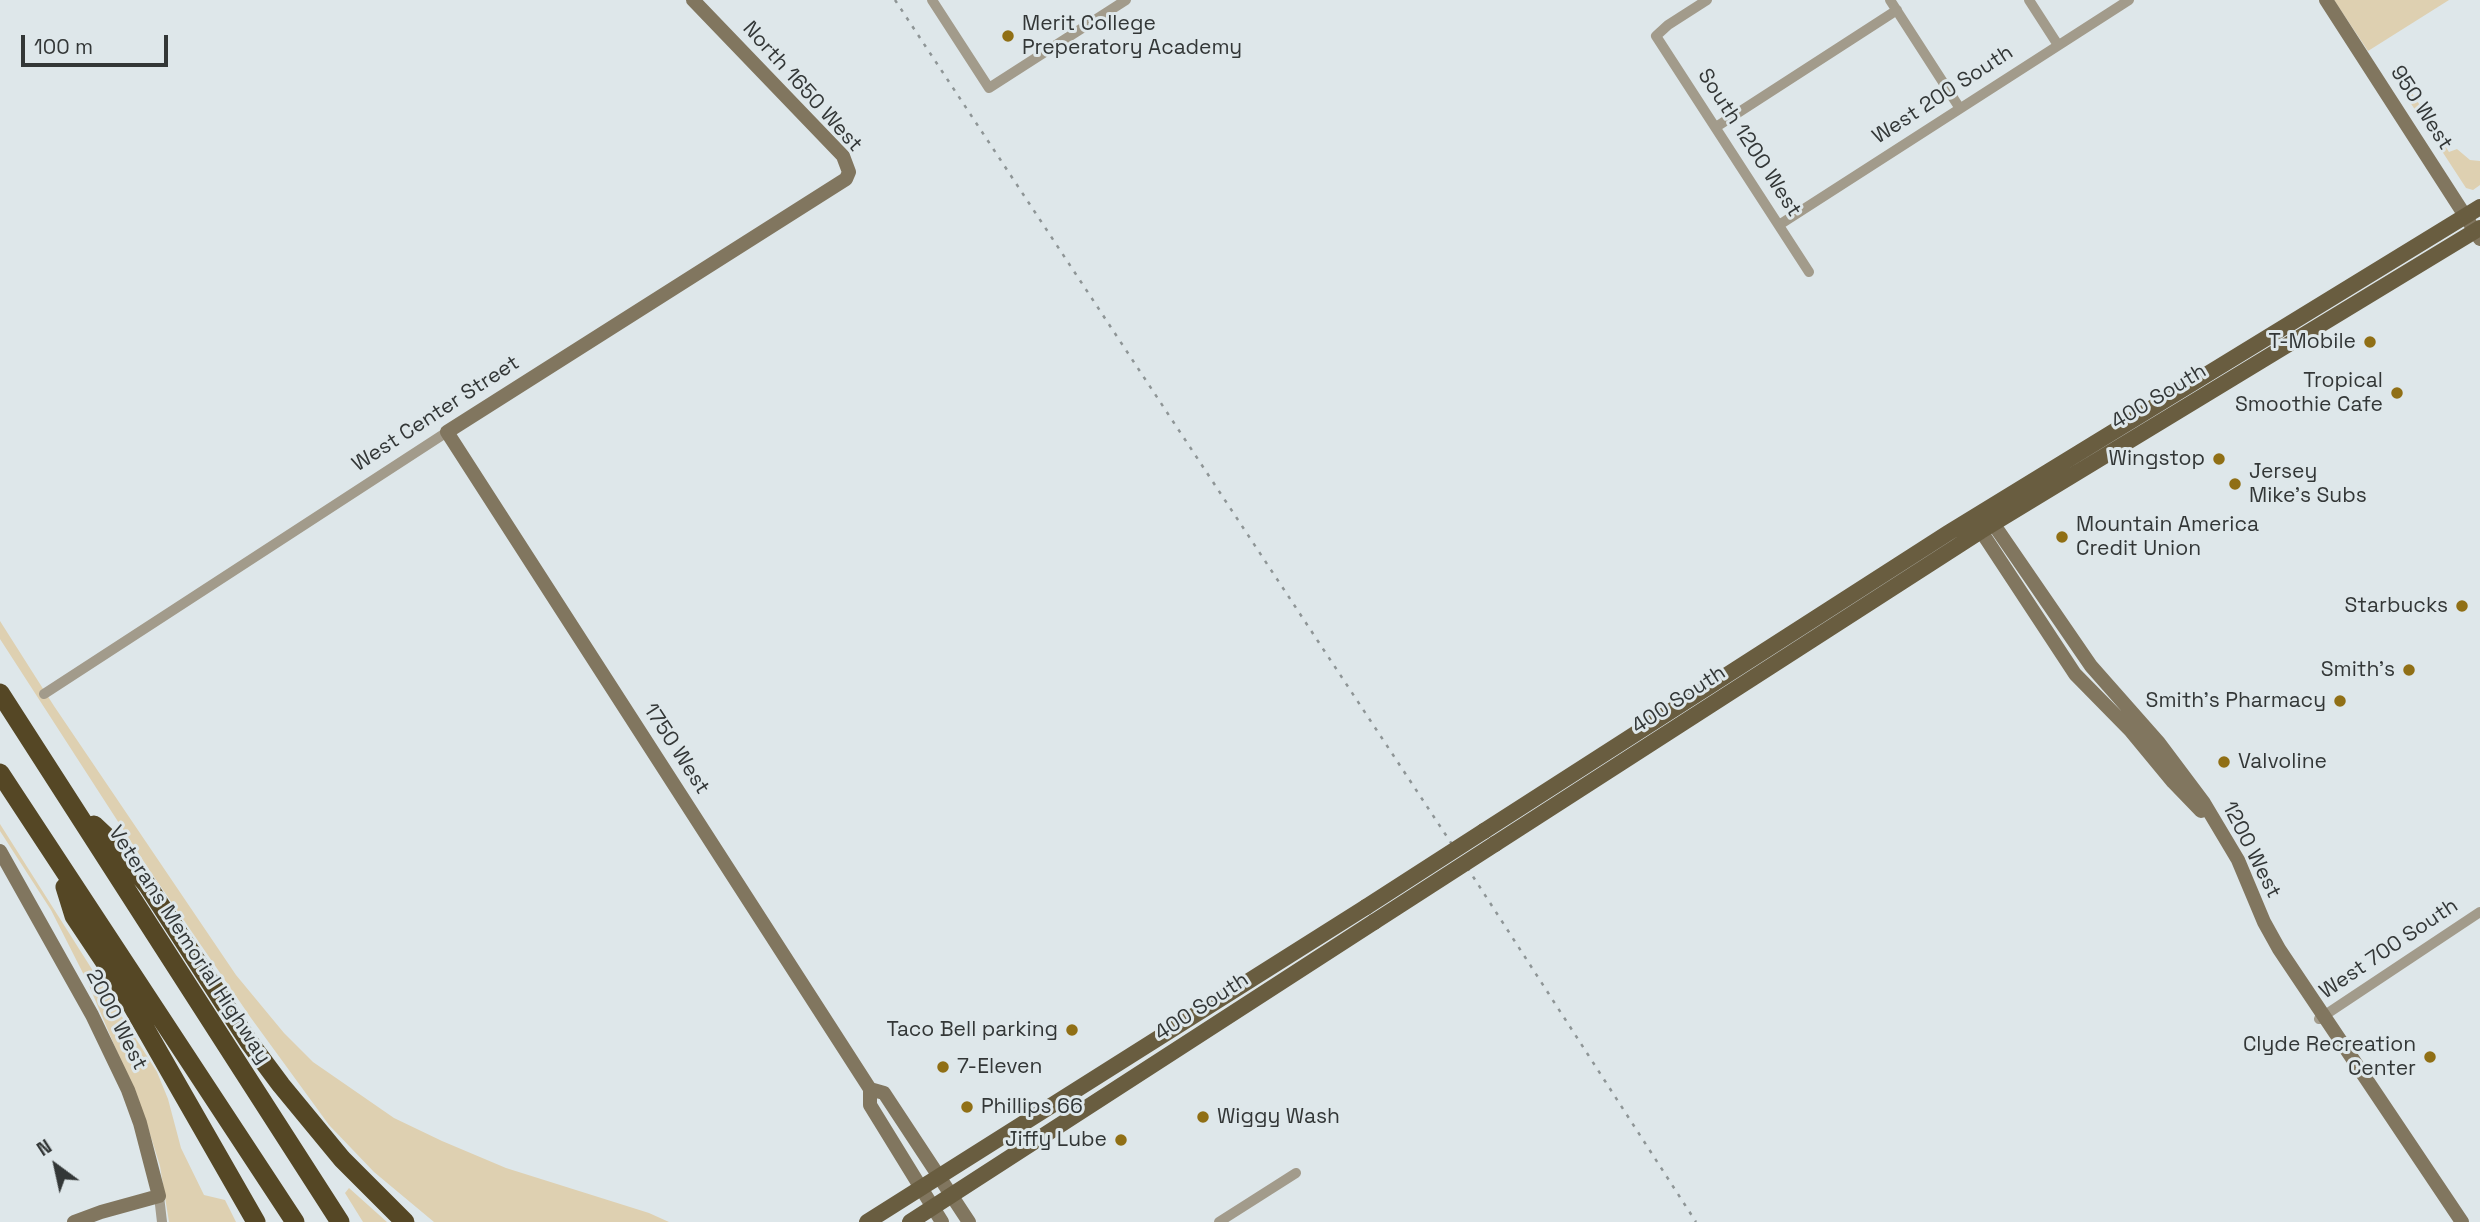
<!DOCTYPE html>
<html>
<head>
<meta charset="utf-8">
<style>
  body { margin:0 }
  #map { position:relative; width:2480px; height:1222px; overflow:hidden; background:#dee7ea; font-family:"Space Grotesk",sans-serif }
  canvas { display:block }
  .north { position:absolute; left:21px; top:1131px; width:70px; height:70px; -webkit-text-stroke:5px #dee7ea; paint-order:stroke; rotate:327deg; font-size:19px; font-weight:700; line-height:28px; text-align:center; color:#333737 }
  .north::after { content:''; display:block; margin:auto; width:24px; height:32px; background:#333737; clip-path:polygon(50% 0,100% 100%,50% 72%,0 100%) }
  .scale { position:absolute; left:21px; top:35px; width:147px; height:32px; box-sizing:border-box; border:4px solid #333737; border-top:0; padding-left:9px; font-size:21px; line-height:24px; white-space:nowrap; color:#333737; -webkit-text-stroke:5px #dee7ea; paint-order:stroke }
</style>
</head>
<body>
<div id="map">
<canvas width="2480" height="1222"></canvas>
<div class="north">N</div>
<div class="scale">100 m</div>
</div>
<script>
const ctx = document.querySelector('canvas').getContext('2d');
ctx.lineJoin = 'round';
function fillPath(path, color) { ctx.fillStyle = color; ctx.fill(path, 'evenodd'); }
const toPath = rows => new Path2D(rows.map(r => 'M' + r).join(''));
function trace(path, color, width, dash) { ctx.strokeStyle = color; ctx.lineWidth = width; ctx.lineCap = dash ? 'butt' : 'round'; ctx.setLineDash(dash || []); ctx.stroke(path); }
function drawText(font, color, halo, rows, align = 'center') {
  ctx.font = font + ' "Space Grotesk",sans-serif'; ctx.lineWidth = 6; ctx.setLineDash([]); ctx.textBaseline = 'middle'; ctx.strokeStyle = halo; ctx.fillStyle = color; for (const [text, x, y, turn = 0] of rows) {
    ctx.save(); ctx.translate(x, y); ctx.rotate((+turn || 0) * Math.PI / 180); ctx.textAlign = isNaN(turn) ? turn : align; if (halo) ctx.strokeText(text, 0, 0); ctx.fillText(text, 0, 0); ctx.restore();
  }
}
fillPath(toPath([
  [2334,0,2449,0,2368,51],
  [2403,69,2407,69,2401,75,2449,152,2457,149,2470,160,2480,161,2480,185,2473,190,2466,188,2393,76],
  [0,621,54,706,236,975,284,1033,313,1062,394,1118,442,1141,506,1168,649,1213,669,1222,434,1222,374,1172,329,1125,251,1018,148,868,0,639],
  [0,824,157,1072,168,1099,181,1148,204,1195,225,1200,236,1222,169,1222,160,1166,145,1118,88,983,51,910,0,831],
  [349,1188,387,1222,363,1222,345,1193]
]), '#ded0b1');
trace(toPath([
  [932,0,989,88,1126,0],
  [1707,0,1668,25,1656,36,1809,272],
  [1890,0,1959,107],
  [2029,0,2058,45],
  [1716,127,1897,10],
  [1779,225,2129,0],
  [44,694,447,432],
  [2319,1019,2480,912],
  [159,1196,162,1222],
  [1219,1222,1296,1173]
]), '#a29b8b', 10);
trace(toPath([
  [693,0,843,156,849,172,846,179,447,432,870,1089,870,1105,942,1222],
  [2326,0,2480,239],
  [1988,516,2091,666,2159,743,2204,803,2238,860,2264,922,2279,949,2462,1222],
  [1975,522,2075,674,2130,730,2173,782,2201,811],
  [0,851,92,1015,128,1090,140,1123,159,1196,101,1212,74,1222],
  [870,1089,884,1093,969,1222]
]), '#81765f', 14);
trace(toPath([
  [1484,831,1948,533,2480,207],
  [1495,844,1981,531,2480,228],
  [867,1222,1366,907],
  [910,1222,1374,922]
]), '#695d40', 16);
trace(toPath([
  [0,693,340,1222],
  [0,773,295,1222],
  [94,825,111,841,148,886,249,1042,281,1085,342,1159,405,1222],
  [65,887,74,916,122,988,256,1222]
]), '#554725', 19);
trace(toPath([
  [895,0,1463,861,1696,1222]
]), '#8e9596', 2.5, [3.5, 7]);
trace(toPath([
  [1366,907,1484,831],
  [1374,922,1495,844]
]), '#695d40', 16);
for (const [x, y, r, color] of [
  [1008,36,7,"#906f15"],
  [2370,342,7,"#906f15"],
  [2397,393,7,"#906f15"],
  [2219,459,7,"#906f15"],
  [2235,484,7,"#906f15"],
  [2062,537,7,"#906f15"],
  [2462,606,7,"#906f15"],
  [2409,670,7,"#906f15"],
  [2340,701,7,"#906f15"],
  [2224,762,7,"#906f15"],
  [1072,1030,7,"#906f15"],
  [2430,1057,7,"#906f15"],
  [943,1067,7,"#906f15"],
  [967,1107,7,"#906f15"],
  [1203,1117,7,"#906f15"],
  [1121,1140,7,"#906f15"]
]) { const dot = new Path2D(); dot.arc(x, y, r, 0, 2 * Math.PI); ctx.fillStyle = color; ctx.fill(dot); trace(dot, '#dee7ea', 2.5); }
drawText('21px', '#333737', '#dee7ea', [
  ["Merit College",1022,24,"left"],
  ["Preperatory Academy",1022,48,"left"],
  ["T-Mobile",2356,342],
  ["Tropical",2383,381],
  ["Smoothie Cafe",2383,405],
  ["Wingstop",2205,459],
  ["Jersey",2249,472,"left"],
  ["Mike's Subs",2249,496,"left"],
  ["Mountain America",2076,525,"left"],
  ["Credit Union",2076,549,"left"],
  ["Starbucks",2448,606],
  ["Smith's",2395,670],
  ["Smith's Pharmacy",2326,701],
  ["Valvoline",2238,762,"left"],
  ["Taco Bell parking",1058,1030],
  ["Clyde Recreation",2416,1045],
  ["Center",2416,1069],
  ["7-Eleven",957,1067,"left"],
  ["Phillips 66",981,1107,"left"],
  ["Wiggy Wash",1217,1117,"left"],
  ["Jiffy Lube",1107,1140]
], 'right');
drawText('21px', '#333737', '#dee7ea', [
  ["North 1650 West",802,87,48],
  ["West 200 South",1943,95,-33],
  ["950 West",2421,108,57],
  ["South 1200 West",1749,143,57],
  ["400 South",2159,397,-31],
  ["West Center Street",436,414,-33],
  ["400 South",1679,700,-33],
  ["1750 West",676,749,57],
  ["1200 West",2251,850,63],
  ["Veterans Memorial Highway",189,945,57],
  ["West 700 South",2389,949,-34],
  ["400 South",1202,1007,-33],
  ["2000 West",116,1020,63]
]);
</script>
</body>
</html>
